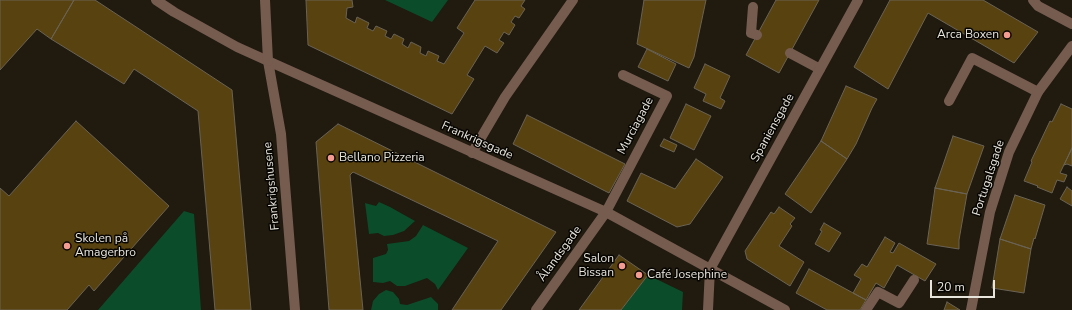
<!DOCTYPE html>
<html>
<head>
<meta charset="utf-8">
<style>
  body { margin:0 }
  #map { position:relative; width:1072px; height:310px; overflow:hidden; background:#201a0f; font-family:"Nunito Sans",sans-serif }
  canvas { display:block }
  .scale { position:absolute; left:930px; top:280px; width:65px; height:18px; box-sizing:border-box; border:2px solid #e8e5dd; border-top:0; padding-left:5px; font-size:12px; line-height:14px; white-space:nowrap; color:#e8e5dd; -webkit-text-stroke:3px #080603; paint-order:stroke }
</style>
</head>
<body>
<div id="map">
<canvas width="1072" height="310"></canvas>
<div class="scale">20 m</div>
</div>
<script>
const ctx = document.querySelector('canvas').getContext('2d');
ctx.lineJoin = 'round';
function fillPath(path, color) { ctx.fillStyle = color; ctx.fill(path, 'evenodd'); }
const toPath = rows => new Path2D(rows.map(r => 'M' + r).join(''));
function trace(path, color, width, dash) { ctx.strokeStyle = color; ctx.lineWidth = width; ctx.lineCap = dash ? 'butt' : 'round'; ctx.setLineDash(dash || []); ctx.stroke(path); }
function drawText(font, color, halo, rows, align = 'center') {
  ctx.font = font + ' "Nunito Sans",sans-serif'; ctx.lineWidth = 3; ctx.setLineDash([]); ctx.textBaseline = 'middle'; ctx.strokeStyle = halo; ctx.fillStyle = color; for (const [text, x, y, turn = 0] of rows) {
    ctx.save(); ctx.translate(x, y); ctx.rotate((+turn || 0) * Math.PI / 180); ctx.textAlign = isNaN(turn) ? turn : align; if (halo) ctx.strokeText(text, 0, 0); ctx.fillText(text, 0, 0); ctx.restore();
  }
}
fillPath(toPath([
  [385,0,448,0,432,22],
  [379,202,390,207,415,221,404,231,393,235,384,236,378,233,369,234,365,203,376,206],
  [184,211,194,214,201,310,98,310],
  [423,225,468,248,438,290,435,284,427,278,405,286,397,286,390,281,383,283,373,282,373,258,386,254,388,250,387,244,409,241,416,236],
  [648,275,683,292,682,310,621,310],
  [386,290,393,292,399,299,400,304,407,305,431,297,438,304,438,310,371,310,373,301,379,294]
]), '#0b4c2a');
const building = toPath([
  [0,0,74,0,51,39,37,29,0,70,0,0],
  [74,0,95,0,232,90,251,310,215,310,198,111,134,69,124,84,51,39,74,0],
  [306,0,352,0,353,7,347,8,346,18,355,23,357,17,369,23,367,28,373,31,376,26,387,31,385,36,391,39,394,34,404,39,402,44,408,48,411,42,421,47,420,53,426,56,428,51,439,56,437,61,444,64,464,33,457,28,475,0,525,0,521,6,525,9,519,18,515,16,511,22,515,25,509,35,504,32,499,40,504,43,497,53,485,46,467,75,474,79,452,114,308,45,306,0],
  [644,0,706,0,694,57,689,68,637,44,644,0],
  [776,0,819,0,779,73,746,55,776,0],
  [890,0,983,0,1038,32,1014,63,928,13,888,89,854,67,890,0],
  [647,49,676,64,668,81,638,67,647,49],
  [705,64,730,76,720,98,725,101,721,109,703,101,706,94,694,88,705,64],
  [846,86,877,99,872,108,856,144,847,159,821,141,846,86],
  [686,104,711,116,694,150,670,138,686,104],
  [1061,104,1072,109,1072,148,1060,173,1067,175,1064,182,1057,180,1052,193,1037,187,1038,186,1024,181,1032,162,1031,161,1050,121,1052,122,1061,104],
  [527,115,625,164,609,193,513,144,527,115],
  [76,121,169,206,94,291,89,285,67,310,0,310,0,188,9,196,76,121],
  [338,124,556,232,501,310,452,310,498,241,353,172,350,175,363,310,329,310,316,142,338,124],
  [953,136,984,146,967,194,935,188,953,136],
  [664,139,677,145,674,152,660,146,664,139],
  [821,141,847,159,811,213,785,194,821,141],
  [1072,148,1072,166,1067,164,1064,165,1072,148],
  [696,159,723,177,690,224,677,227,627,201,641,173,675,189,696,159],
  [1067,187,1072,191,1072,206,1060,199,1067,187],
  [935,188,967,194,959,240,959,249,927,244,935,188],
  [1015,195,1045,205,1035,239,1034,238,1031,249,1000,239,1015,195],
  [779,207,795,218,790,224,792,226,779,246,804,262,790,286,747,259,745,251,771,212,774,214,779,207],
  [824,223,841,233,829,252,815,244,822,231,820,230,824,223],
  [885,237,895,243,890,252,893,253,899,243,936,264,925,281,897,265,884,288,876,283,866,300,853,293,861,279,854,275,862,264,867,267,885,237],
  [1000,239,1031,249,1024,293,992,288,1000,239],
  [619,255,648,275,621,310,579,310,619,255],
  [809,269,866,300,860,310,827,310,796,293,809,269],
  [947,302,960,310,944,310,947,302]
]);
fillPath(building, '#58420f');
trace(building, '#6a6356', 1);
trace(toPath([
  [1033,0,1038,6,1072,24],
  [753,7,751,33,757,35],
  [790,53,820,69],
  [949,101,972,58,1038,92],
  [472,153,505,97,573,0],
  [866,310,878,292,899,303,914,280]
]), '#765b4f', 10);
trace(toPath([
  [156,0,174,12,237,47,268,61]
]), '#765b4f', 10);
trace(toPath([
  [268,61,606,212,785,310],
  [268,61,281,134,295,310],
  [536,310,606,212,667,96,623,75],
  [708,310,710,269,858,0],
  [971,310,990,212,1009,152,1038,92,1072,46]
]), '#765b4f', 10);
trace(toPath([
  [265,0,268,61]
]), '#765b4f', 10);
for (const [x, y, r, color] of [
  [1007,35,4,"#f59c92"],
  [331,158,4,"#f59c92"],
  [67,246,4,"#f59c92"],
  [622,266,4,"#f59c92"],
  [639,275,4,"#f59c92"]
]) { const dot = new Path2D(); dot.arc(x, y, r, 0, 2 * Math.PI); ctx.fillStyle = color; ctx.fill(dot); trace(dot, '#080603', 1.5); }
drawText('12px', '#e8e5dd', '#080603', [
  ["Arca Boxen",999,35,"right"],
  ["Bellano Pizzeria",339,158],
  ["Skolen på",75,239],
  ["Amagerbro",75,253],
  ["Salon",614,259,"right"],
  ["Bissan",614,273,"right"],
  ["Café Josephine",647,275]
], 'left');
drawText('12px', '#e8e5dd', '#080603', [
  ["Murciagade",636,126,-62],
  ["Spaniensgade",773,128,-61],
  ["Frankrigsgade",477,141,24],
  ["Portugalsgade",989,178,-72],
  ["Frankrigshusene",272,186,-95],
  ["Ålandsgade",560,254,-54]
]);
</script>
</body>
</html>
